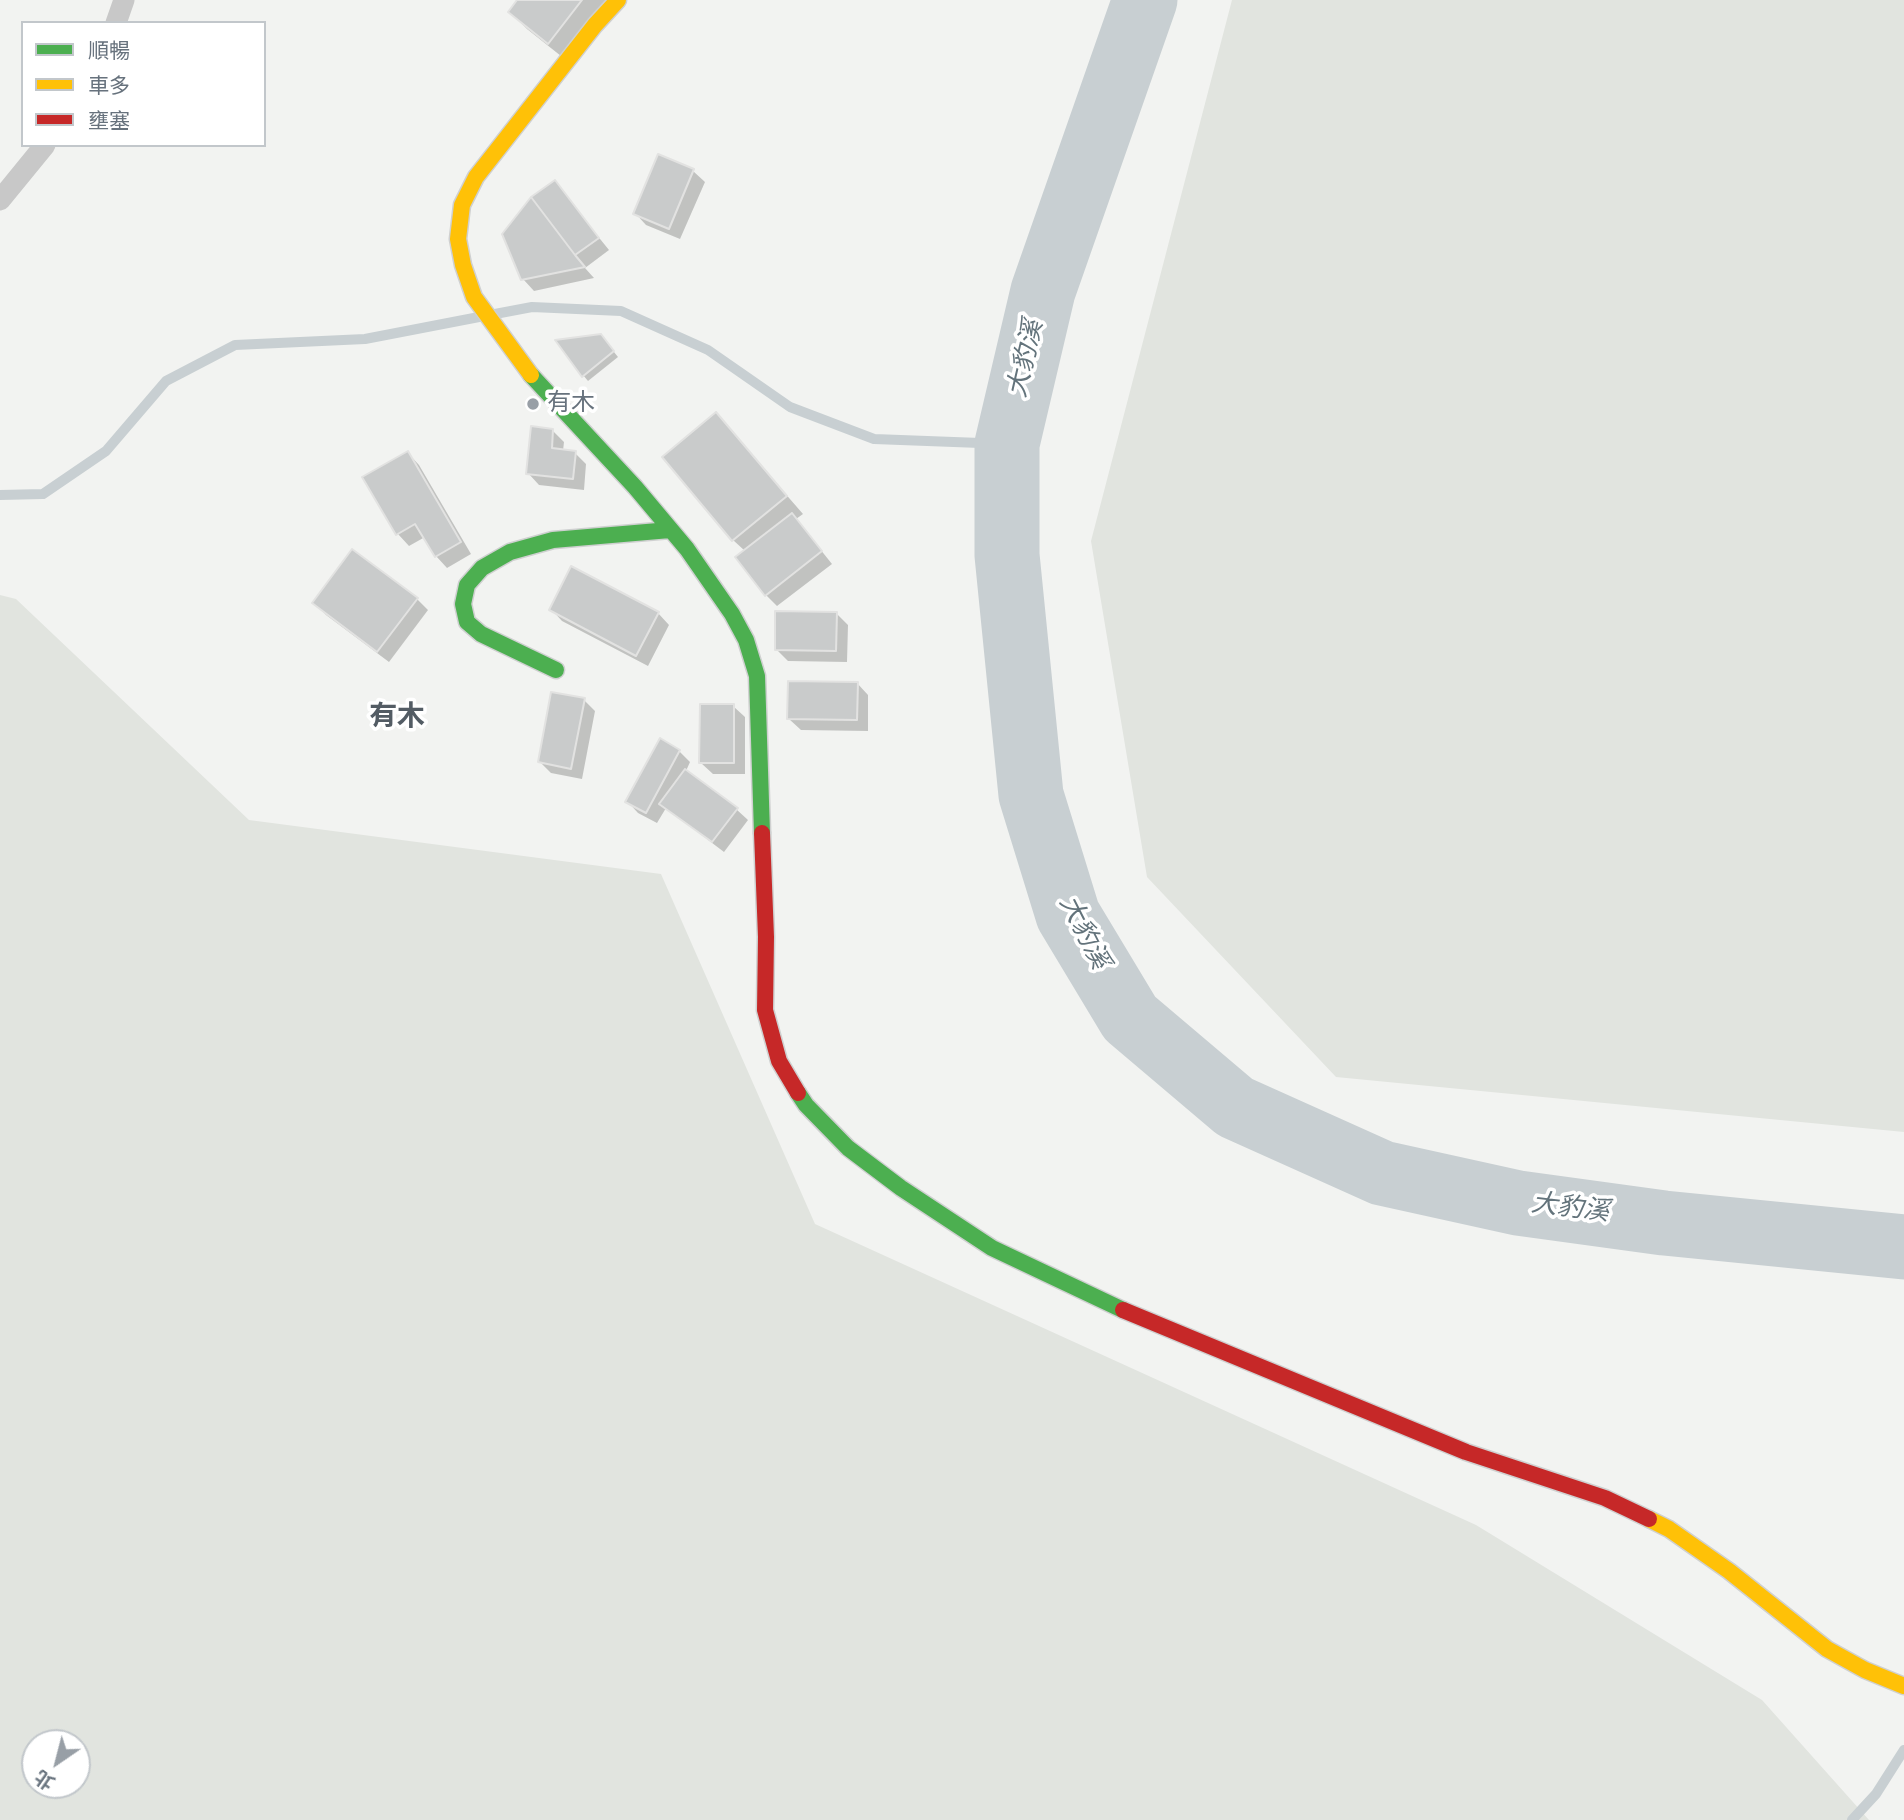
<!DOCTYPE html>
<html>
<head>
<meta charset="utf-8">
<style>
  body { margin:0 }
  #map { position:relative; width:1904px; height:1820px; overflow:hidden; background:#f2f3f1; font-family:"Nunito Sans","Noto Sans TC",sans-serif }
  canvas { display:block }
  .legend { position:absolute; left:21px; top:21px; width:245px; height:126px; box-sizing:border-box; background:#fff; border:2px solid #c2c7cb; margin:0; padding:9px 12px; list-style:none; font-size:21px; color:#67727d }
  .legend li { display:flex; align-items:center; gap:14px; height:35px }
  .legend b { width:35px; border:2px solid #c2c7cb }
  .north { position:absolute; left:21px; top:1729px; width:70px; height:70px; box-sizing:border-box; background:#fff; border:2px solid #c2c7cb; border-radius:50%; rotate:215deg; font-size:19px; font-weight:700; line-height:28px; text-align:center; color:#67727d }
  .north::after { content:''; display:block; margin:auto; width:24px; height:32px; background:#989fa6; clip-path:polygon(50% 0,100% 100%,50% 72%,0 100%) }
</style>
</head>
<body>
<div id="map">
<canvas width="1904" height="1820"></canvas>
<ul class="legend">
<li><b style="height:9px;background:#4caf50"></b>順暢</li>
<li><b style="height:9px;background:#ffc107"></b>車多</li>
<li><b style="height:9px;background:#c62828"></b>壅塞</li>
</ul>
<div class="north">北</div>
</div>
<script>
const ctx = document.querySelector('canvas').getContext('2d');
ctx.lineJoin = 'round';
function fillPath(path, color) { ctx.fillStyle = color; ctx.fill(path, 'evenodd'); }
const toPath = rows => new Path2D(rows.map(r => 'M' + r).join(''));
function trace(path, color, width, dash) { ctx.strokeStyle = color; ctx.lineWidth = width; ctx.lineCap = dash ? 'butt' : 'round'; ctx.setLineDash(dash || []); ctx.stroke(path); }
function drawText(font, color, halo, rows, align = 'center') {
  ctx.font = font + ' "Nunito Sans","Noto Sans TC",sans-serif'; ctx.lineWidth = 7; ctx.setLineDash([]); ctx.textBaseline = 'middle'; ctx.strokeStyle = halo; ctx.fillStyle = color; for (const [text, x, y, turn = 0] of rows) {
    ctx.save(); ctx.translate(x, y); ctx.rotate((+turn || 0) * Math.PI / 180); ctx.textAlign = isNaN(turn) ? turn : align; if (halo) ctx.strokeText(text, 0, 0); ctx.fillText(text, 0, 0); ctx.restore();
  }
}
fillPath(toPath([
  [1232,0,1904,0,1904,1132,1336,1077,1147,877,1091,541],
  [0,595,16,599,249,820,661,874,815,1224,1476,1525,1762,1700,1869,1820,0,1820],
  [35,1743,77,1743,77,1785,35,1785]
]), '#e1e4df');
fillPath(toPath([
  [519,0,613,0,566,60,527,29,510,12],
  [659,156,693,171,705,182,680,239,646,225,635,213],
  [554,182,609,250,585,268,594,278,534,291,523,279],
  [606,342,618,357,588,381,583,375],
  [716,414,803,514,796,519,832,564,777,606,766,595,745,551,733,540],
  [552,430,564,442,563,451,575,453,586,464,584,490,539,485,528,473],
  [408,453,419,465,471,554,447,568,436,556,425,537,409,546,398,534,365,478],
  [417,599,428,610,389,662,326,615,315,603],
  [551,609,658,613,669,625,648,666,562,621],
  [837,614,848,625,847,662,788,661,776,649],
  [857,683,868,695,868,731,801,730,789,719],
  [584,700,595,711,582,779,551,773,539,761],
  [733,706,745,717,745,774,713,774,701,763],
  [679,751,690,762,686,771,736,809,748,820,724,852,666,808,657,823,638,813,627,801]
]), '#0003');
trace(toPath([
  [495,314,532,307,621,311,708,350,790,407,874,439,1007,444],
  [0,495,43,494,106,451,166,381,235,345,365,339,479,317],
  [1852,1820,1876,1794,1904,1750]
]), '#c8cfd2', 10);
trace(toPath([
  [1145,0,1043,291,1007,444,1007,555,1031,795,1068,915,1130,1018,1235,1107,1382,1173,1518,1203,1664,1223,1904,1247]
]), '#c8cfd2', 65);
const building = toPath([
  [517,0,582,0,548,44,508,12,517,0],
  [658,154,694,169,669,229,633,214,658,154],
  [555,180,599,238,575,255,531,197,555,180],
  [531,197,575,255,585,267,521,280,502,234,531,197],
  [601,334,614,351,582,377,555,340,601,334],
  [716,412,787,496,732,541,662,457,716,412],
  [531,426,553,429,552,448,576,451,573,479,526,474,531,426],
  [408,451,461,542,435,557,415,524,396,535,362,477,408,451],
  [792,513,822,551,765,596,735,557,792,513],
  [352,549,418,598,377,652,312,603,352,549],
  [571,566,659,612,636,656,549,610,571,566],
  [775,611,837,612,836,651,775,650,775,611],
  [788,681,858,682,857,720,787,719,788,681],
  [551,692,585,698,571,769,538,762,551,692],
  [700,704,734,704,734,763,699,763,700,704],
  [660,738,680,750,646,813,625,802,660,738],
  [685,769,738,808,712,842,659,804,685,769]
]);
fillPath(building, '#c9cbcb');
trace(building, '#e2e2e1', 2);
const fast = toPath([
  [531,375,635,487,687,549,732,614,746,640,757,676,762,833],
  [556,670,481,634,467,622,463,604,467,585,482,568,510,552,553,540,670,530],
  [798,1093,806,1105,848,1148,901,1188,992,1248,1123,1310]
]);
const slow = toPath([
  [531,375,474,297,463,265,458,239,462,205,476,177,595,25,618,0],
  [1649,1519,1669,1529,1729,1571,1827,1649,1865,1670,1904,1686]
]);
const jam = toPath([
  [762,833,766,937,765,1010,779,1061,798,1093],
  [1123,1310,1466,1452,1605,1498,1649,1519]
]);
trace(fast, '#cfd0d0', 19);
trace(slow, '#cfd0d0', 19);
trace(jam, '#cfd0d0', 19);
trace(toPath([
  [116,23,124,0],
  [0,200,45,145]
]), '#c8c8c8', 21);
trace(fast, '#4caf50', 16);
trace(slow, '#ffc107', 16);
trace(jam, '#c62828', 16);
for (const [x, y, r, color] of [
  [533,404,7,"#989fa6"]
]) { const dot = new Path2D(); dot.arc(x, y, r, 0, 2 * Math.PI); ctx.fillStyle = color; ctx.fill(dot); trace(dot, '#fff', 2.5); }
drawText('24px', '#67727d', '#fff', [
  ["有木",547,404]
], 'left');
drawText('italic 26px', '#63737b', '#fff', [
  ["大豹溪",1027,359,-77],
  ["大豹溪",1083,933,63],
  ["大豹溪",1570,1209,7]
]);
drawText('bold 28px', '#535c64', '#fff', [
  ["有木",397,718]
]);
</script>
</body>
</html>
